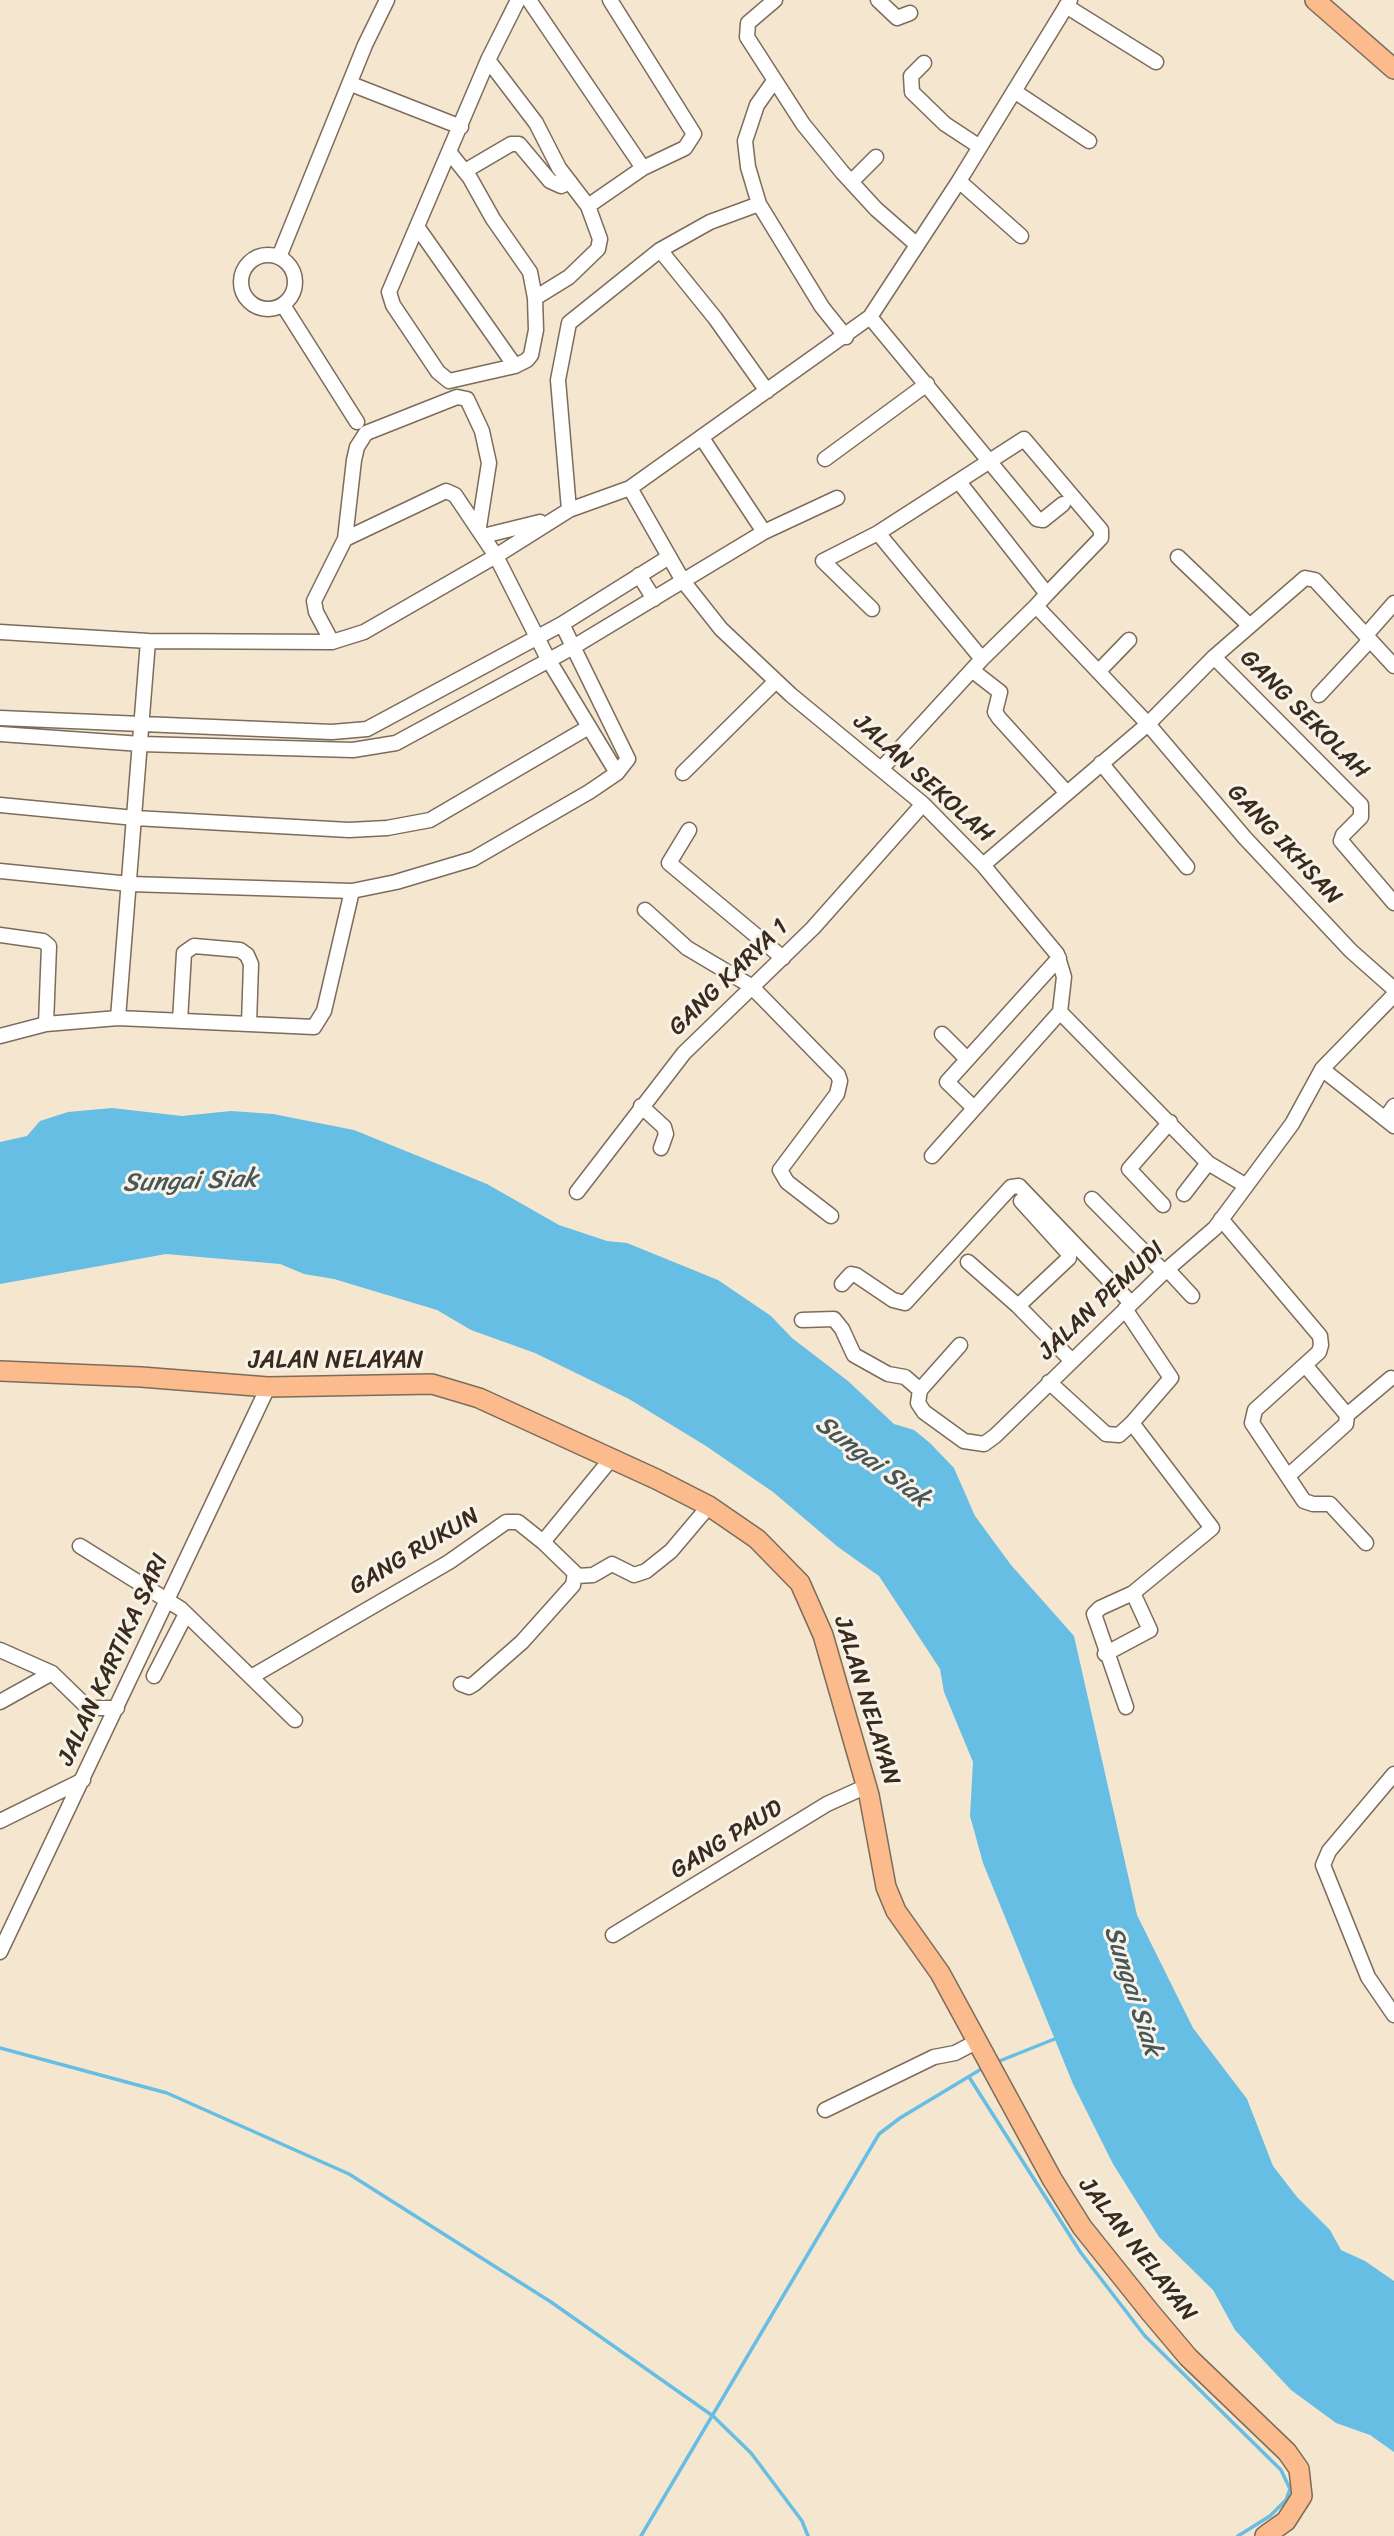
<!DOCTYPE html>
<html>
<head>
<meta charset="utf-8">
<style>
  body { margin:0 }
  canvas { display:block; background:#f4e6cf }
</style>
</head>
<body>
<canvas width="1394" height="2536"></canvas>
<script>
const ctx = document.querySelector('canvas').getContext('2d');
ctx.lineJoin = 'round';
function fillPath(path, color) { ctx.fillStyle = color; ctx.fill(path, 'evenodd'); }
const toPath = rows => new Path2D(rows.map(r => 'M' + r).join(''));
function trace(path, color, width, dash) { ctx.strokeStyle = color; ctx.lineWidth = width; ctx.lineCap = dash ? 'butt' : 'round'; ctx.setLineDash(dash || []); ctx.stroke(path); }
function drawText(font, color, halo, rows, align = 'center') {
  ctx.font = font + ' Sriracha,sans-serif'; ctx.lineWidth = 6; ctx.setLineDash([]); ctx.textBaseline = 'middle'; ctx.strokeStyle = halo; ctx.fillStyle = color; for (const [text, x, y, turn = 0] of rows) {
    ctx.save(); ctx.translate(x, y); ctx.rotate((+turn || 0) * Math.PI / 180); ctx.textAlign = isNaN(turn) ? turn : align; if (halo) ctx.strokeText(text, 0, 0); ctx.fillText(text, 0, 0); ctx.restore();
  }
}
fillPath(toPath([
  [112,1108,182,1116,231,1111,273,1114,354,1130,487,1184,559,1225,607,1241,627,1243,718,1280,771,1316,792,1338,848,1381,894,1424,914,1430,930,1443,954,1468,975,1516,1011,1565,1074,1636,1137,1915,1193,2028,1247,2099,1273,2166,1297,2197,1330,2230,1341,2250,1365,2261,1394,2281,1394,2452,1370,2435,1336,2423,1291,2390,1235,2330,1213,2290,1159,2237,1113,2164,1073,2084,983,1863,970,1816,973,1762,944,1692,940,1669,879,1576,838,1547,773,1492,706,1446,629,1399,535,1353,471,1330,437,1310,334,1279,304,1274,280,1264,166,1254,0,1284,0,1142,27,1136,40,1121,68,1112]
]), '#67bee4');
trace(toPath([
  [0,2048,167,2093,349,2174,551,2302,713,2416,751,2453,802,2521,808,2536],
  [997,2062,1057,2038],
  [969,2077,1081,2253,1145,2336,1281,2470,1290,2489,1286,2500,1270,2516,1238,2536],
  [641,2536,879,2134,900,2118,983,2068]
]), '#67bee4', 3.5);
const minor = toPath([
  [529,0,643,168],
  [775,0,748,23,747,37,803,124,842,172,876,209,916,244],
  [878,0,897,18,910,13],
  [1066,6,1156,62],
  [488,60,536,123,559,168,588,206,643,168,685,148,694,134,610,0],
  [924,63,911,76,912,92,945,124,980,147],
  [774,81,757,105,745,141,748,167,759,204,822,307,846,337],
  [351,84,461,127],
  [1014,91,1089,141],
  [450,153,470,178,493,219,530,272,535,298,536,330,531,355,527,360,515,366,449,381,438,372,393,305,389,292,488,60,518,0],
  [465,171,511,144,519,144,550,181,561,186,570,182],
  [959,181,1021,236],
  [851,182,876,157],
  [418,228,515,366],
  [660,250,715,318,767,391],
  '241 282a27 27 0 1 1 54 0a27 27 0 1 1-54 0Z',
  [279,257,365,45,387,0],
  [535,298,569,277,598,249,600,239,588,206],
  [283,305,357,422],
  [870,317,1037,519,1043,520,1063,504],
  [702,438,764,532],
  [825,459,927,384],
  [959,482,1047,594,1036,606,1148,724,1245,838,1351,951,1394,989],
  [630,488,683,581,721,629,791,695,923,804,983,865,1057,954,1064,977,1060,1012,1208,1163],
  [569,510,558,380,569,323,660,250,710,222,759,204],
  [878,533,982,659],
  [483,536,540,522],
  [345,539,446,491,455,495,496,556,548,659,617,773],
  [1178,557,1249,625],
  [639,575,654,599],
  [872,609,823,561,878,533,1024,439,1101,530,1101,538,1047,594],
  [0,632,148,641,332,642,364,632,496,556,569,510,630,488,870,317,959,181,1070,0],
  [1366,635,1394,603],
  [332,642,316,612,314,601,345,539,354,460,357,447,366,433,457,397,467,399,482,431,489,463,479,527],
  [1214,657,1361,805,1361,817,1343,835,1341,841,1394,903],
  [973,671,1000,692,995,712,999,718,1067,793],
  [1099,671,1129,640],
  [1319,695,1370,640],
  [0,718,332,732,367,729,562,624,669,557],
  [0,734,141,744,353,750,396,743,575,646,764,532,837,498],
  [1101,763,1187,867],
  [882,768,982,659,1036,606],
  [683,773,776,681],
  [0,805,135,818,349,830,387,828,430,820,589,727],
  [689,830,669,863,783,958],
  [983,865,1148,724,1214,657,1305,578,1315,580,1394,666],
  [0,871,130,884,352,891,396,882,473,859,589,792,617,773,628,759,562,624],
  [645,910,687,948,751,986,838,1075,840,1081,837,1094,780,1170,787,1182,831,1216],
  [0,935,43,941,49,946,46,1024],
  [118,1018,148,641],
  [180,1021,184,953,194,946,240,950,247,955,251,964,249,1024],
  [942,1034,967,1059],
  [0,1036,46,1024,118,1018,314,1027,324,1011,352,891],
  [1322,1069,1394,1126],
  [641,1106,664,1127,666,1134,661,1148],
  [974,1108,947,1082,1059,958],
  [1385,1119,1394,1106],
  [932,1156,1060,1012],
  [577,1192,684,1053,813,928,923,804],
  [1184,1194,1208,1163,1245,1185],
  [1092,1199,1164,1272],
  [1163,1205,1129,1169,1170,1122],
  [1221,1219,1320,1336,1321,1345,1319,1352,1255,1410,1252,1423,1304,1501,1313,1504,1330,1504,1366,1543],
  [968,1262,1018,1306,1071,1360],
  [1167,1269,1192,1296],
  [842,1284,851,1274,856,1275,893,1300,905,1303,1011,1187,1019,1186,1131,1303],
  [1018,1306,1069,1258,1069,1254,1021,1201],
  [802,1320,834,1319,842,1329,854,1355,888,1374,905,1377,920,1390],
  [1049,1382,1106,1434,1119,1435,1132,1423,1171,1378,1125,1309],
  [920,1390,918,1403,924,1412,964,1441,984,1444,995,1436,1164,1272,1215,1228,1292,1124,1322,1069,1394,995],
  [920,1390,960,1345],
  [1347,1415,1391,1378],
  [1288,1476,1346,1424,1347,1415,1305,1365],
  [80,1546,181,1609,295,1720],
  [577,1576,593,1575,612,1564,634,1575,646,1571,671,1551,709,1506],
  [0,1650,52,1673,85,1705,92,1708,117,1708],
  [1105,1654,1150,1630,1133,1593],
  [154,1676,186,1614],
  [251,1677,449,1562,506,1522,518,1522,543,1542,611,1459],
  [461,1684,469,1687,474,1684,522,1642,573,1585,575,1573,543,1542],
  [0,1702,52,1673],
  [1126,1707,1094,1614,1100,1608,1133,1593,1212,1528,1132,1423],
  [1394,1774,1329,1851,1323,1865,1368,1977,1394,2015],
  [0,1821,83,1780],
  [613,1935,827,1804,867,1786],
  [0,1952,268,1387],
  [825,2110,934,2057,955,2053,978,2041]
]);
const major = toPath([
  [1315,0,1394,69],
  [0,1371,141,1377,268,1387,432,1384,479,1398,656,1479,709,1506,757,1539,800,1583,823,1635,869,1795,886,1887,896,1911,940,1973,1052,2179,1082,2227,1150,2312,1188,2357,1287,2452,1299,2469,1302,2496,1286,2521,1265,2536]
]);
trace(minor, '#7c6c5c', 17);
trace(major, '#7c6c5c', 22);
trace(minor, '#fff', 14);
trace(major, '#fbbb8d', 19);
drawText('24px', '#3b2a1e', '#f7f3e8', [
  ["GANG SEKOLAH",1304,715,45],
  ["JALAN SEKOLAH",923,779,42],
  ["GANG IKHSAN",1284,845,47],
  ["GANG KARYA 1",729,978,-44],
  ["JALAN PEMUDI",1102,1301,-43],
  ["JALAN NELAYAN",336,1361],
  ["GANG RUKUN",415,1552,-31],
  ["JALAN KARTIKA SARI",114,1660,-65],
  ["JALAN NELAYAN",866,1701,73],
  ["GANG PAUD",727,1840,-32],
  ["JALAN NELAYAN",1137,2250,52]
]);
drawText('italic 26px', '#485659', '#f7f3e8', [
  ["Sungai Siak",190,1182,-2],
  ["Sungai Siak",872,1462,37],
  ["Sungai Siak",1132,1991,72]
]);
</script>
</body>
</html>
